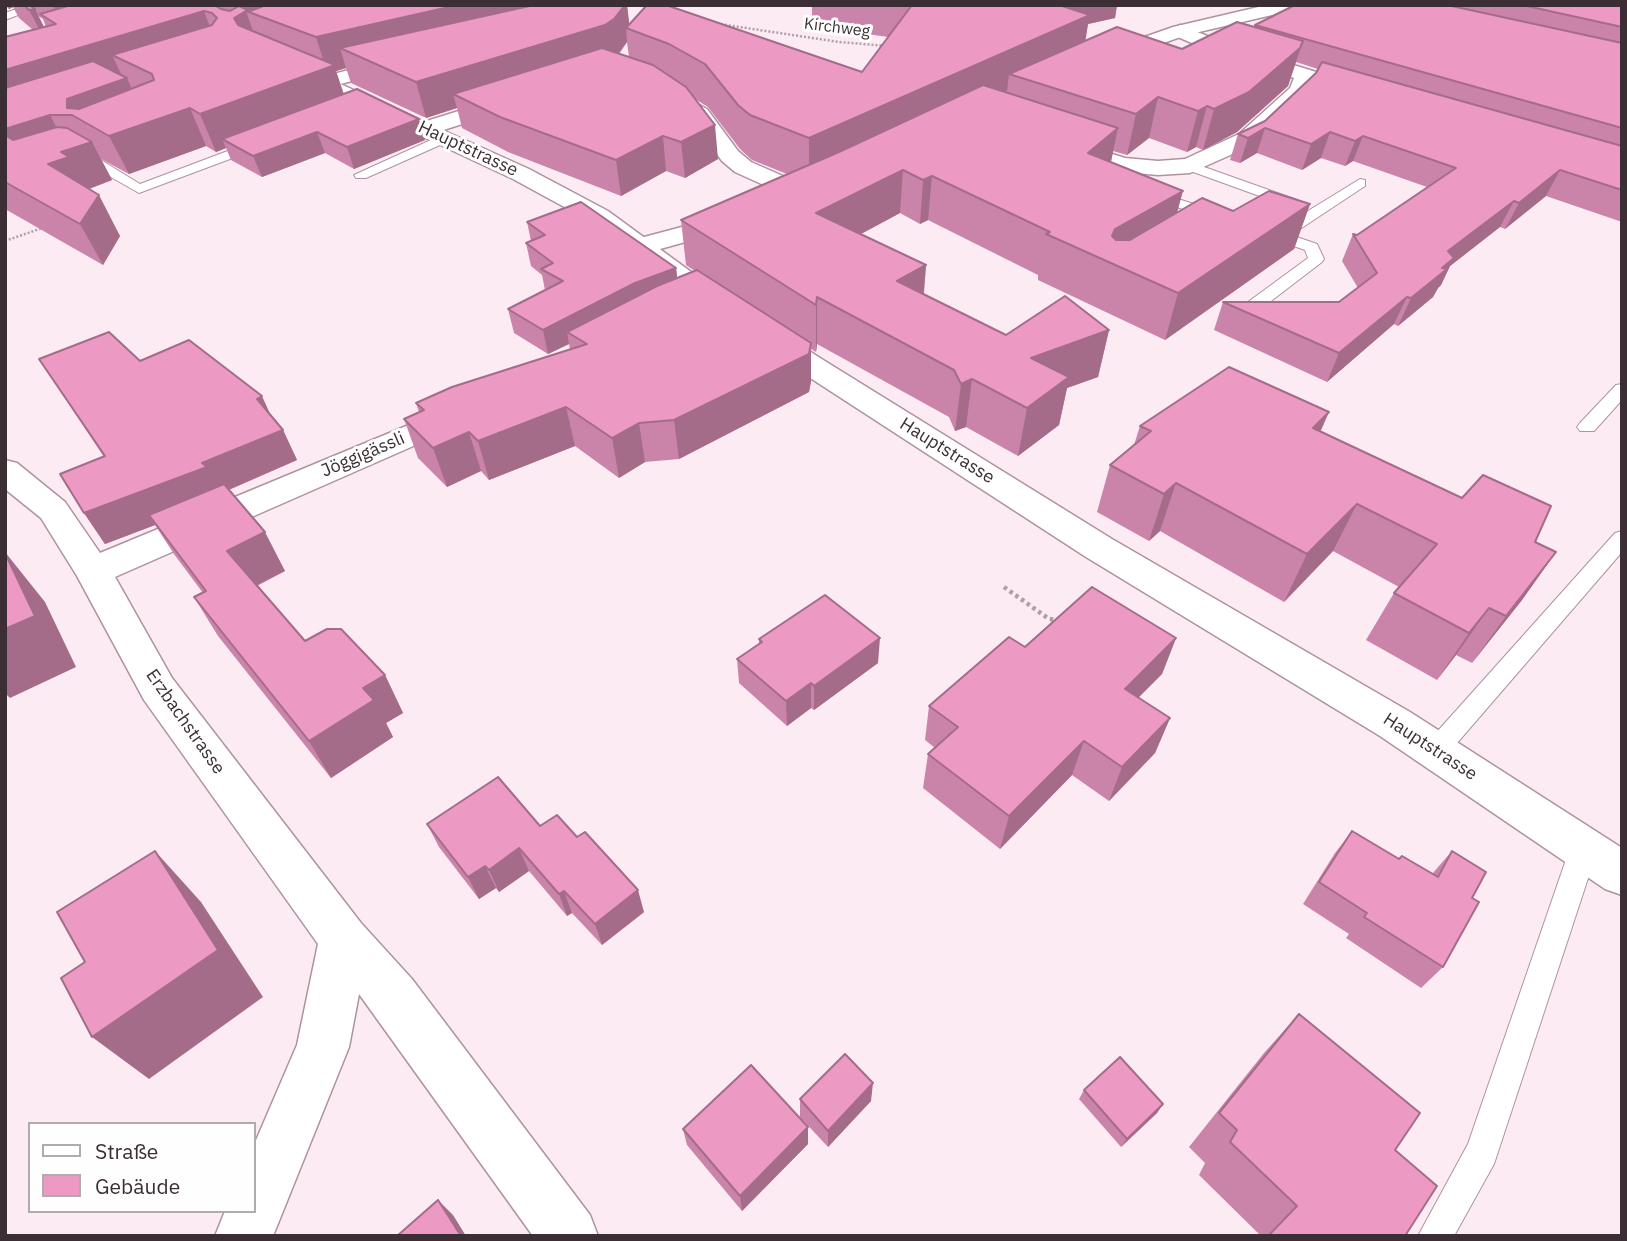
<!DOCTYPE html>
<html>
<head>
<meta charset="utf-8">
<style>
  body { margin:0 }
  #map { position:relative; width:1627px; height:1241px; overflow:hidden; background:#fdebf3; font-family:"IBM Plex Sans",sans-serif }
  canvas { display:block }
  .frame { position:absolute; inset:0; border:7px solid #3b2f35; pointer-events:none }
  .legend { position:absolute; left:28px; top:1122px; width:228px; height:91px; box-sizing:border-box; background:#fefefe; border:2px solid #b0abae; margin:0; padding:9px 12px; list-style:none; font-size:21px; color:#3b2f35 }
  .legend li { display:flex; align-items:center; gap:14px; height:35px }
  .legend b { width:35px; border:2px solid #b0abae }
</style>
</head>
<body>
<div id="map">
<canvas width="1627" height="1241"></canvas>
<div class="frame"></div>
<ul class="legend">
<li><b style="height:9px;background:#fff"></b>Straße</li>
<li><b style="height:19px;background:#ec9ac4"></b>Gebäude</li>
</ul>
</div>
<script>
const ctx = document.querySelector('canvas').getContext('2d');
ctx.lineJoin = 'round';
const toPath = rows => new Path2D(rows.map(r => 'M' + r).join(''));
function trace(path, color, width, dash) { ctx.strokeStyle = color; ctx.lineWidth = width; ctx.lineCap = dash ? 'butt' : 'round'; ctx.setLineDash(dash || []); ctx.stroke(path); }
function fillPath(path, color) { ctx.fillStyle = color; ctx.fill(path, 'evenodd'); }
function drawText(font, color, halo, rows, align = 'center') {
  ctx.font = font + ' "IBM Plex Sans",sans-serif'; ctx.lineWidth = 6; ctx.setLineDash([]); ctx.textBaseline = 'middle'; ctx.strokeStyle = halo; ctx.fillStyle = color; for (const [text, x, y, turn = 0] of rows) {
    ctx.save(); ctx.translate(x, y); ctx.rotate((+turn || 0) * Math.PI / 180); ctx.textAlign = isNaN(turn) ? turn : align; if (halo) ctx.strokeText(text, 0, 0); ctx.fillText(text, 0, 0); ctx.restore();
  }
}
const service = toPath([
  [28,5,44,5,5,20,5,13,28,5],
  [444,134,449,135,449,141,366,178,356,178,354,175,444,134],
  [257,140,264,144,262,147,139,193,88,164,75,162,73,159,80,155,96,157,140,184,257,140],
  [1190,162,1297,200,1299,203,1292,207,1287,206,1185,169,1185,163,1190,162],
  [1360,179,1365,180,1365,186,1291,235,1317,244,1324,259,1322,262,1241,324,1229,324,1227,320,1229,316,1308,258,1305,250,1262,235,1259,232,1262,229,1277,230,1360,179],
  [1150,190,1222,213,1224,216,1217,220,1145,197,1143,194,1145,191,1150,190],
  [1622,384,1622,400,1594,431,1580,431,1577,427,1580,423,1616,385,1622,384],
  [1622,531,1622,552,1445,757,1436,760,1427,757,1423,750,1427,743,1615,533,1622,531],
  [1584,836,1594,839,1598,848,1494,1164,1454,1236,1418,1236,1468,1144,1570,848,1574,839,1584,836]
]);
const minor = toPath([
  [1180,25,1232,46,1368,88,1372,92,1368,96,1361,98,1313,84,1306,95,1255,144,1190,173,1158,175,1123,172,1056,151,1053,146,1056,141,1064,139,1125,158,1158,161,1185,159,1239,134,1290,88,1294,78,1218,54,1173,35,1170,31,1180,25],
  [400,56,407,58,410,62,407,66,326,88,319,86,316,82,319,78,400,56],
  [678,94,707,109,738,151,751,162,817,191,820,196,817,201,808,203,799,201,735,172,722,161,691,119,670,105,667,100,670,95,678,94],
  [510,95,518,96,521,101,518,106,425,136,417,134,414,129,417,124,510,95],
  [457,405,468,408,473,415,468,422,115,577,172,678,361,923,412,979,590,1215,598,1236,533,1236,359,994,349,1047,273,1236,215,1236,225,1211,254,1211,254,1145,297,1045,318,944,144,700,77,576,41,518,5,489,5,460,17,463,65,502,100,553,457,405]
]);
const tertiary = toPath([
  [1267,5,1301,5,1298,9,1186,35,1113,61,1106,63,1099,61,1096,57,1099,53,1173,27,1267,5],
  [734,213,743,216,747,221,743,226,642,254,633,252,629,246,633,240,734,213]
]);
const secondary = toPath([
  [296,64,529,169,608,211,713,288,820,358,1112,539,1410,712,1622,848,1622,895,1605,889,1380,736,1086,557,798,370,693,300,590,221,513,179,289,74,286,70,289,66,296,64]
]);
trace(service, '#ae92a0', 2);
trace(minor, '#ae92a0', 3);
trace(tertiary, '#ae92a0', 3);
trace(secondary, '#ae92a0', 3);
trace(toPath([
  [713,23,839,42,888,46],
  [5,241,45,227]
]), '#af9fa7', 2.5, [2, 2]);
trace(toPath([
  [1004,587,1049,619,1059,620]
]), '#af9fa7', 4.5, [3.5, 3.5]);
fillPath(service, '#fff');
fillPath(minor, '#fff');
fillPath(tertiary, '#fff');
fillPath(secondary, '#fff');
fillPath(toPath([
  [5,5,627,5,629,24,862,72,888,37,812,26,812,5,1117,5,1115,18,1088,24,1085,41,1182,49,1254,27,1255,25,1295,5,1622,5,1622,222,1546,196,1505,229,1500,227,1450,266,1441,285,1438,288,1433,297,1398,326,1394,324,1327,382,1214,330,1223,302,1339,302,1358,288,1342,261,1353,234,1357,235,1427,187,1353,161,1345,166,1321,158,1302,170,1257,153,1240,163,1230,160,1238,134,1265,121,1316,73,1318,69,1296,62,1288,86,1237,132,1203,150,1196,147,1187,152,1149,138,1127,155,1113,151,1111,162,1177,213,1233,211,1310,204,1294,249,1165,340,1038,280,1038,275,928,220,920,224,900,213,861,234,926,265,924,294,1006,335,1109,330,1098,377,1067,388,1059,425,1018,456,966,427,955,431,949,417,817,344,816,352,811,349,811,381,809,392,679,459,645,462,619,478,575,446,489,480,481,471,447,487,418,458,404,419,419,412,416,403,570,350,569,344,548,354,514,333,508,309,545,290,542,275,531,266,526,243,531,241,527,222,676,268,677,278,695,271,686,265,681,220,787,174,752,160,740,149,708,107,695,99,718,159,685,178,666,171,621,196,508,152,462,128,457,108,426,118,351,83,346,68,336,71,344,94,425,140,354,169,325,153,262,177,231,160,226,148,216,152,206,146,129,174,101,159,112,180,89,189,120,236,103,265,5,209,5,37,33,30,19,18,13,7,9,9],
  [38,16,43,19,46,27,44,27],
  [627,42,629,57,619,54],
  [39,359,140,361,272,417,283,430,297,460,229,490,285,571,257,586,305,641,385,675,403,713,386,723,393,737,331,778,218,636,194,597,203,593,174,554,155,525,105,544,84,513,104,457],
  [1140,426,1321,431,1556,552,1522,600,1472,663,1456,655,1437,680,1366,640,1394,593,1399,587,1333,551,1284,602,1160,531,1149,541,1097,512,1110,465,1134,445],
  [1176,638,1162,674,1138,698,1170,718,1155,753,1109,801,1072,775,1000,849,923,788,928,754,935,748,925,740,929,706,1025,647],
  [759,639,878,663,814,710,811,708,787,726,739,683,737,659,759,643],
  [427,824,540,826,644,912,602,945,572,913,567,916,529,871,499,892,496,888,479,899,439,847],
  [1352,831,1399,859,1432,874,1452,851,1472,898,1443,967,1421,988,1346,938,1349,934,1303,904,1335,853],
  [1299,1014,1395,1150,1405,1236,1258,1236,1259,1234,1199,1175,1205,1163,1189,1147,1264,1053],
  [1084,1090,1163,1104,1157,1113,1121,1147,1079,1099],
  [800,1099,871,1101,828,1147,800,1117],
  [683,1129,808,1144,742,1211,687,1145]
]), '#cb84a9');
fillPath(toPath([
  [7,5,12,5,13,7,9,9],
  [53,5,165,5,67,34],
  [242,5,326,5,246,11,258,45,247,52,234,18,244,12],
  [458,5,591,5,340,48,346,68,336,71,346,102,222,139,226,148,216,152,200,114,326,69,316,37],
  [625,5,627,5,630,30,626,28,627,42,618,54,453,94,457,108,426,118,416,82],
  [1032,5,1117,5,1115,18,1088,24,1083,56,1009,74,1007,91,809,183,809,138],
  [35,9,50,39,45,40,29,10],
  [204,11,217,46,112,55,122,76,5,113,5,70],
  [1303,41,1288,86,1237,132,1203,150,1214,109],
  [127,78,144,116,67,108,67,99],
  [1158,97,1149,138,1127,155,1136,114],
  [1207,106,1196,147,1187,152,1198,111],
  [190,108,206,146,129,174,109,136],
  [50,115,68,150,92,142,112,180,86,190,5,139,5,129],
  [419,119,425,140,354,169,347,147],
  [715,125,718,159,685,178,681,142],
  [1118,128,1109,171,1088,153],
  [1265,128,1257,153,1240,163,1248,138],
  [317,132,325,153,262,177,253,156],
  [1330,132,1321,158,1302,170,1311,144],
  [663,136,666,171,621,196,616,160],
  [1363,136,1353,161,1345,166,1355,141],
  [903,170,900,213,816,258,816,213],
  [1560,170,1546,196,1505,229,1519,203],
  [932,176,928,220,920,224,923,180],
  [1183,191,1171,235,1106,261,1112,236,1115,229],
  [99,195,120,236,103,265,80,224],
  [1514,201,1500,227,1450,266,1441,285,1438,288,1433,297,1398,326,1411,298,1448,251],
  [1310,204,1294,249,1165,340,1178,293],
  [926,265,922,311,897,281],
  [676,268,679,292,567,332,569,344,548,354,543,330,635,283],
  [817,297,817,344,816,352,816,305],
  [1407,297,1394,324,1327,382,1339,353],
  [1109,330,1098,377,1067,388,1059,425,1018,456,1027,408,1031,358],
  [811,343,811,381,809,392,679,459,674,420],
  [972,379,966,427,955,431,961,384],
  [262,396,276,427,257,399],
  [566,407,575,446,489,480,478,441],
  [1329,412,1308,460,1313,428],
  [639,423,645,462,619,478,612,438],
  [283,430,297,460,221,493,149,515,155,525,105,544,84,513],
  [469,432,481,471,447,487,433,448],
  [1176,483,1160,531,1149,541,1164,494],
  [1357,504,1333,551,1284,602,1307,554],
  [265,532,285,571,249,589,227,551],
  [5,552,45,602,76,667,10,698,5,693],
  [1556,552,1522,600,1472,663,1506,616],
  [1489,608,1456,655,1437,680,1469,633],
  [880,638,878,663,814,710,814,686],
  [1176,638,1162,674,1112,724,1125,689],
  [385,675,403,713,386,723,393,737,331,778,309,741,363,688],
  [811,683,811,708,787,726,786,701],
  [1170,718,1155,753,1109,801,1122,767],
  [1084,741,1072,775,1000,849,1009,816],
  [519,848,529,871,499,892,489,870],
  [155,851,201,902,263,997,149,1079,92,1037],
  [485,866,496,888,479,899,468,877],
  [638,890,644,912,602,945,595,924],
  [564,891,572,913,567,916,559,894],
  [873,1083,871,1101,828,1147,828,1131],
  [1163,1104,1157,1113,1121,1147,1127,1139],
  [808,1127,808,1144,742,1211,740,1196],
  [438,1200,453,1215,466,1236,461,1236]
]), '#a56c89');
const building = toPath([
  [24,5,29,5,35,9,29,10,24,5],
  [71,5,214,5,221,9,230,11,239,6,250,11,266,5,458,5,316,37,246,11,234,18,238,25,335,65,200,114,190,108,109,136,72,115,50,115,5,129,5,88,93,61,127,78,67,99,67,108,79,109,154,80,152,74,112,55,212,25,217,18,212,13,204,11,5,70,5,37,56,24,40,14,71,5],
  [534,5,625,5,614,19,605,25,416,82,340,48,534,5],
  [647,5,666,5,862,72,912,5,1059,5,1090,15,809,138,750,115,738,105,705,64,669,44,626,28,647,5],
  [1295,5,1447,5,1622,43,1622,128,1255,25,1295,5],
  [1522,5,1622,5,1622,27,1522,5],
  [1237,22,1303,41,1300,48,1249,92,1214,109,1207,106,1198,111,1158,97,1136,114,1009,74,1117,27,1182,49,1237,22],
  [602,48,653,65,686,87,715,125,681,142,663,136,616,160,500,117,453,94,602,48],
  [1322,62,1622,146,1622,190,1560,170,1519,203,1514,201,1448,251,1454,258,1442,268,1447,269,1411,298,1407,297,1339,353,1223,302,1339,302,1377,273,1353,234,1357,235,1456,168,1363,136,1355,141,1330,132,1311,144,1265,128,1248,138,1238,134,1265,121,1316,73,1322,62],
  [983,85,1118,128,1088,153,1183,191,1115,229,1112,236,1116,240,1130,240,1202,198,1233,211,1269,191,1310,204,1178,293,1046,234,1050,232,932,176,923,180,903,170,816,213,926,265,897,281,1006,335,1065,296,1109,330,1031,358,1069,377,1027,408,972,379,961,384,954,370,817,297,816,305,681,220,839,152,983,85],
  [357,89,419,119,347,147,317,132,253,156,222,139,357,89],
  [57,127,67,128,92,142,61,152,69,157,48,164,99,195,80,224,5,182,5,135,13,140,57,127],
  [581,202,676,268,635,283,543,330,508,309,563,281,541,269,553,263,526,243,545,235,527,222,581,202],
  [697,270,811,343,809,354,674,420,639,423,612,438,566,407,478,441,469,432,433,448,404,419,424,410,416,403,452,387,587,344,567,332,657,286,697,270],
  [109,332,140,361,189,340,262,396,257,399,283,430,202,463,207,467,84,513,60,474,105,456,39,359,109,332],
  [1229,367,1329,412,1313,428,1462,498,1483,475,1551,506,1535,542,1556,552,1506,616,1489,608,1469,633,1394,593,1437,544,1357,504,1307,554,1176,483,1164,494,1110,465,1151,431,1140,426,1229,367],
  [224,484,265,532,227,551,305,641,327,629,341,629,385,675,363,688,374,700,309,741,194,597,206,591,149,515,224,484],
  [5,553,35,616,5,629,5,553],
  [1092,587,1176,638,1125,689,1170,718,1122,767,1084,741,1009,816,928,754,958,727,929,706,1009,637,1025,647,1092,587],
  [825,595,880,638,814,686,811,683,786,701,737,659,762,642,759,639,825,595],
  [498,777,540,826,557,815,577,837,585,832,638,890,595,924,564,891,559,894,519,848,489,870,485,866,468,877,427,824,498,777],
  [1352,831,1399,859,1402,856,1438,877,1452,851,1486,872,1472,898,1479,902,1443,967,1364,917,1367,913,1319,882,1352,831],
  [155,851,218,950,92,1037,61,978,85,962,57,912,155,851],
  [1299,1014,1420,1113,1395,1150,1437,1186,1405,1236,1268,1236,1297,1206,1230,1142,1237,1130,1219,1113,1299,1014],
  [845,1054,873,1083,828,1131,800,1099,845,1054],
  [1120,1057,1163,1104,1127,1139,1084,1090,1120,1057],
  [751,1065,808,1127,740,1196,683,1129,751,1065],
  [438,1200,461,1236,397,1236,438,1200]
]);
fillPath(building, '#ec9ac4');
trace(building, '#a56c89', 2);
drawText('16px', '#3b2f35', '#fefefe', [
  ["Kirchweg",837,28,7]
]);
drawText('18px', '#3b2f35', '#fefefe', [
  ["Hauptstrasse",468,149,25],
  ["Hauptstrasse",947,451,32],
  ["Jöggigässli",363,455,-23],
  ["Erzbachstrasse",185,722,55],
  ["Hauptstrasse",1430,747,33]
]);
</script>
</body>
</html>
